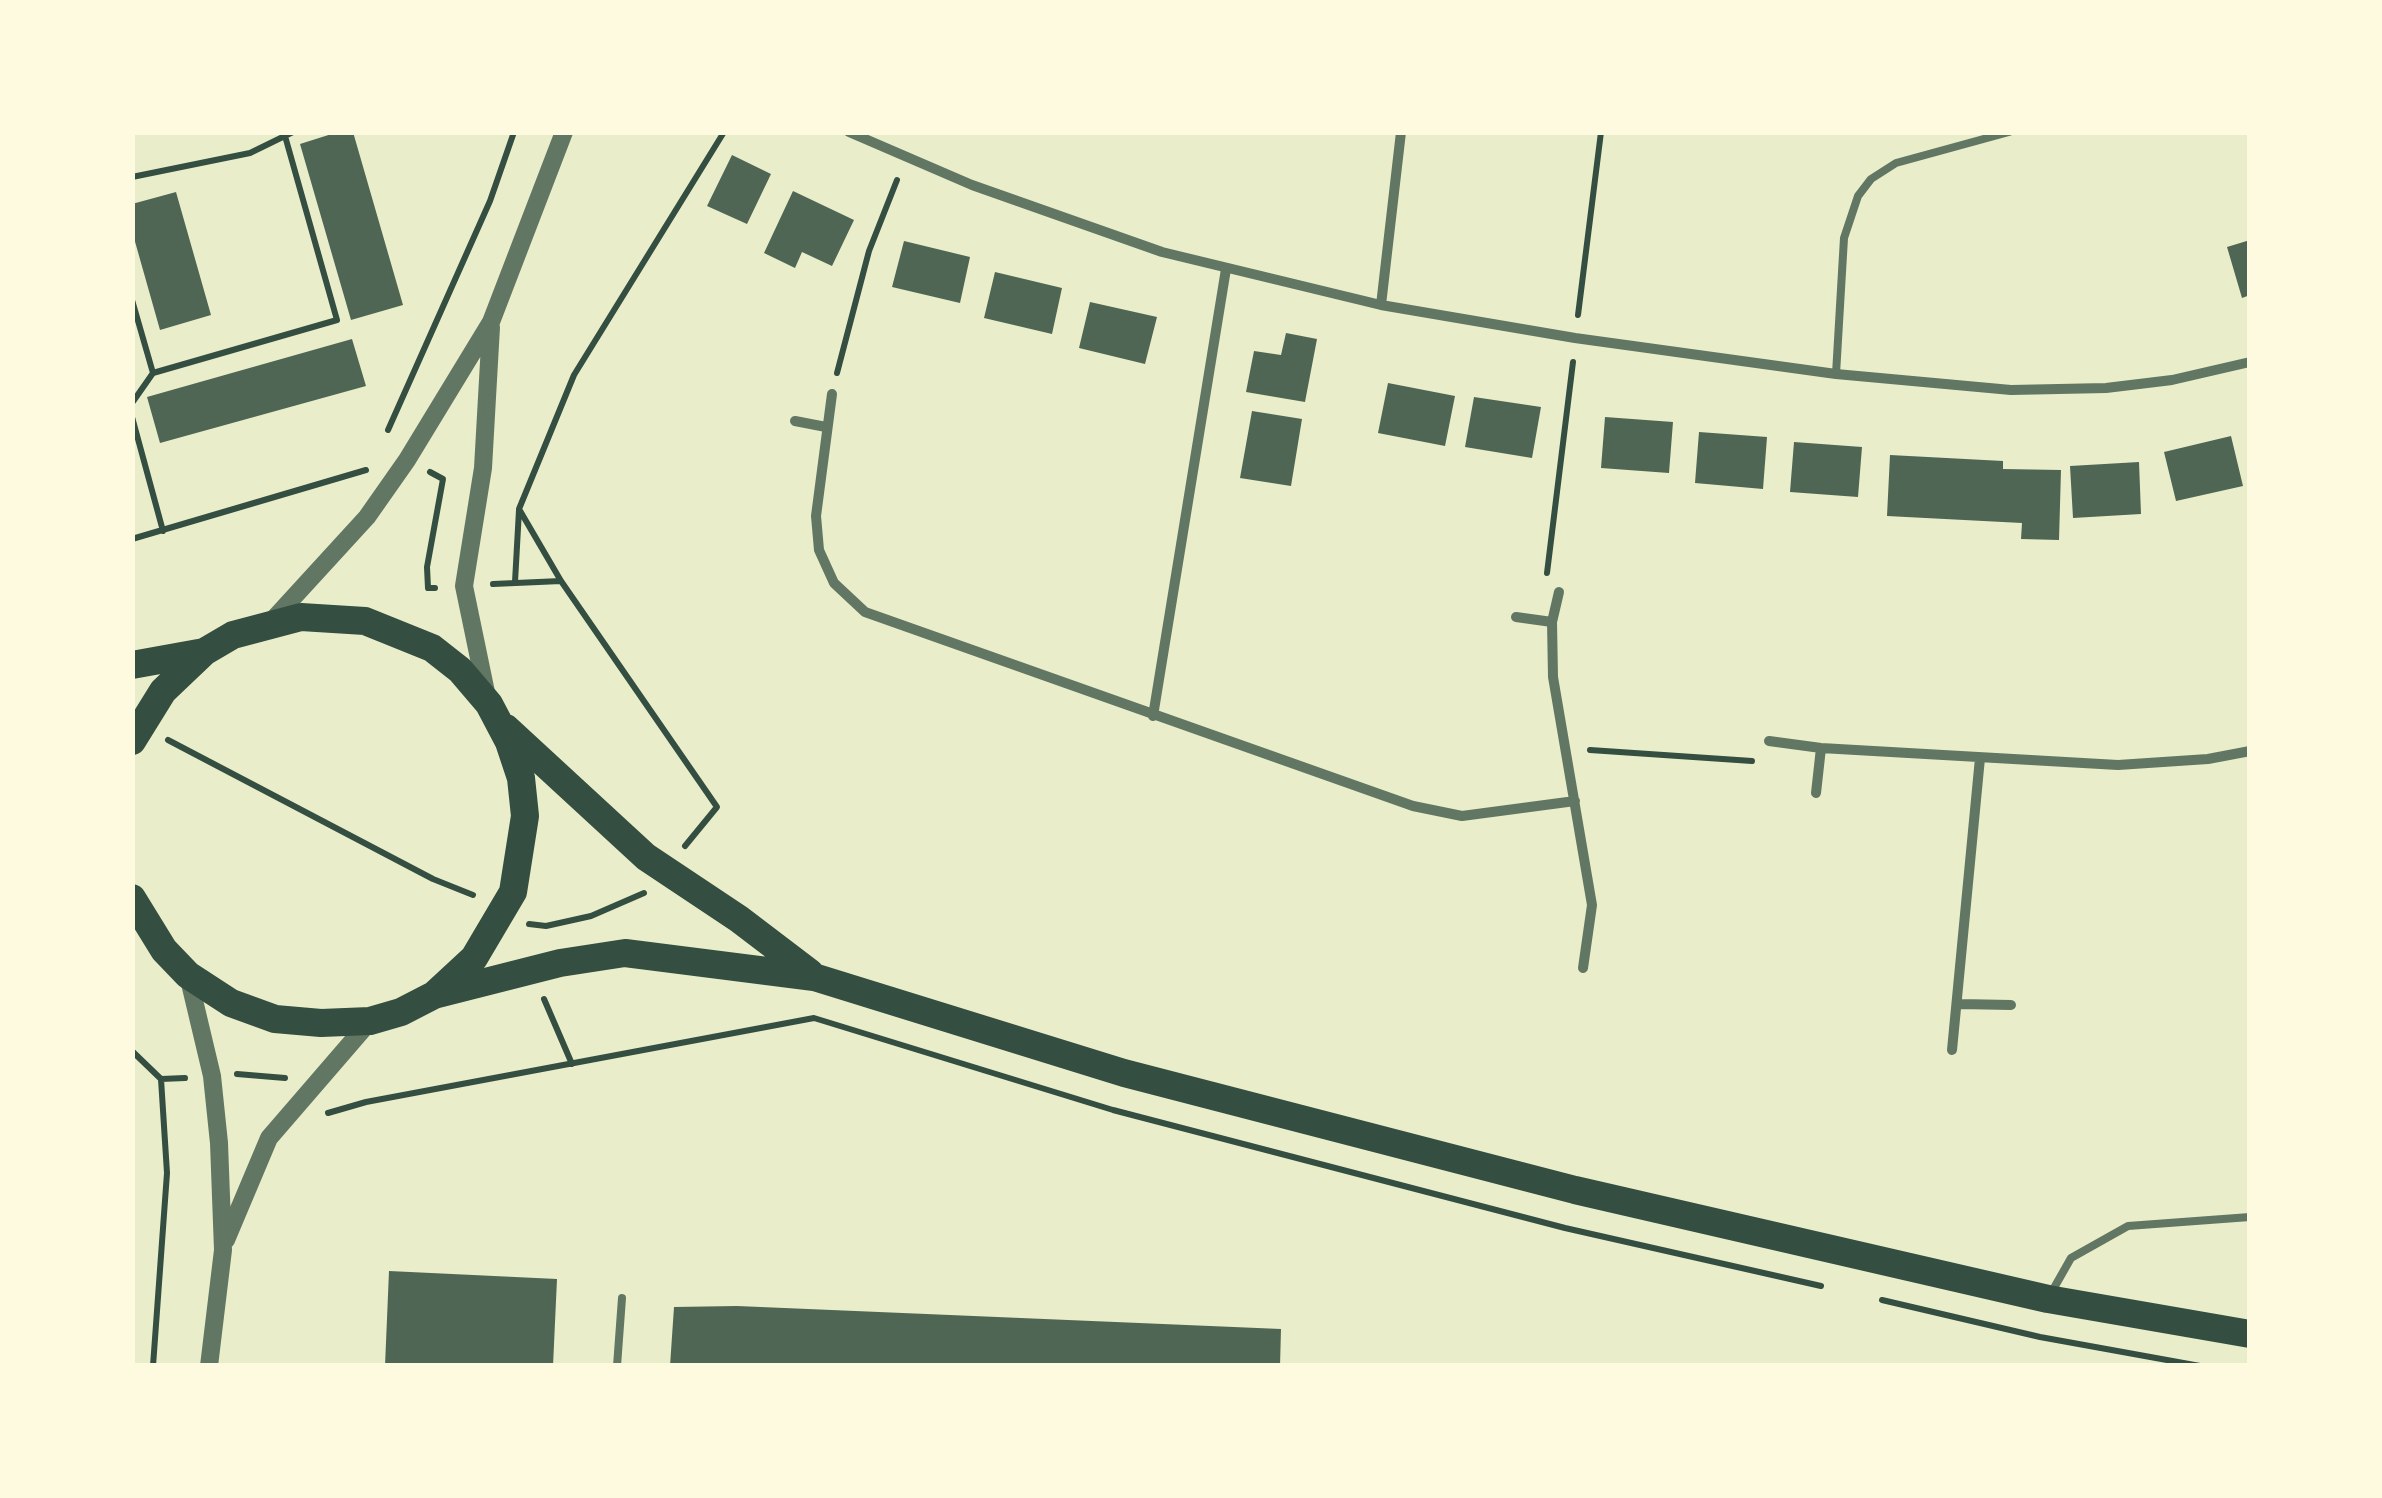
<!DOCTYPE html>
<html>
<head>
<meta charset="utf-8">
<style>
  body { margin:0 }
  #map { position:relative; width:2382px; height:1498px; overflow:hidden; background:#e9edc9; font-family:"Archivo Narrow",sans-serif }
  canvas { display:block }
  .frame { position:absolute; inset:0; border:135px solid #fefae0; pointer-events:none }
</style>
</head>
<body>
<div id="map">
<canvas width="2382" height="1498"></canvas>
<div class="frame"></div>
</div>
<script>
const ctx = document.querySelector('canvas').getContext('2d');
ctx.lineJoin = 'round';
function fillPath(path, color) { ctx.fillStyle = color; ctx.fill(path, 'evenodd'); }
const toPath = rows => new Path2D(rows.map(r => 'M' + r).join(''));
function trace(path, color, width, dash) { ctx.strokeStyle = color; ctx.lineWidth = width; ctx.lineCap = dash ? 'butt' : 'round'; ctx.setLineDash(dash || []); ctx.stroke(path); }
fillPath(toPath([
  [338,132,353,132,403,305,351,320,300,144],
  [732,155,771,174,747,224,707,206],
  [793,191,854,220,832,266,802,252,795,268,764,253],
  [176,192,211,315,160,330,132,231,132,204],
  [2250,240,2250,295,2242,298,2227,247],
  [904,241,970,257,960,303,892,287],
  [995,272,1062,288,1052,334,984,318],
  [1090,302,1157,317,1145,364,1079,348],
  [1286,333,1317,339,1305,402,1246,392,1254,351,1281,355],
  [352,339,366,386,160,443,147,397],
  [1388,383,1455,396,1445,446,1378,433],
  [1474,397,1541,407,1532,458,1465,447],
  [1252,411,1302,419,1291,486,1240,478],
  [1605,417,1673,422,1669,473,1601,468],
  [1699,432,1767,437,1763,489,1695,483],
  [2231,436,2243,486,2176,501,2164,452],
  [1794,442,1862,447,1858,497,1790,492],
  [1890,455,2003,461,2003,469,2061,470,2059,540,2021,539,2022,523,1887,516],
  [2139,462,2141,514,2073,518,2070,466],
  [389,1271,557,1279,553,1366,385,1366],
  [737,1306,1281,1329,1280,1366,670,1366,674,1307]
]), '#4f6655');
trace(toPath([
  [132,177,250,153,293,132],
  [132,300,153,373,337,320,285,136],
  [1578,315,1601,132],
  [837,373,869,251,897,180],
  [132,403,153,373],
  [132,417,163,531],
  [388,430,490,201,514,132],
  [430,472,443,479,427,567,428,588,435,588],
  [132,539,366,470],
  [1547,573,1573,362],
  [515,582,519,510],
  [493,584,561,581],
  [168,740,433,879,473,895],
  [1590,750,1752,761],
  [685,846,717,807,561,581,519,509,574,375,724,132],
  [529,924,546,926,591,916,644,893],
  [544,999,572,1064],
  [132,1051,161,1079,167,1173,153,1366],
  [237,1074,285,1078],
  [161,1079,185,1078],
  [328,1113,366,1102,814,1018,1113,1110,1565,1228,1821,1286],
  [1882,1300,2040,1337,2200,1366]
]), '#344e41', 6);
trace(toPath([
  [1836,374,1844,238,1858,196,1871,179,1896,163,2009,132],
  [2050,1295,2071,1258,2128,1226,2250,1217],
  [617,1366,622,1298]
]), '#617663', 8);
trace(toPath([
  [849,132,972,185,1162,252,1381,305,1575,338,1836,374,2011,390,2106,388,2172,380,2250,362],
  [1381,305,1401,132],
  [832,394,816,516,819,550,834,583,865,612,1413,806,1462,816,1575,801],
  [795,421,826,427],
  [1559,592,1552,622,1553,677,1592,905,1583,968],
  [1516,617,1552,622],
  [1153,716,1226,269],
  [1769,741,1821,748,2118,765,2208,759,2250,751],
  [1816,793,1821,748],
  [1960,1004,2011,1005],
  [1952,1050,1980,758]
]), '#617663', 10);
trace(toPath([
  [269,624,367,517,407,460,491,322,564,132],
  [487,697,464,586,483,468,491,327],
  [188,975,212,1076,219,1143,223,1250,209,1366],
  [226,1240,269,1138,370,1021]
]), '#617663', 18);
trace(toPath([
  [132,665,204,652],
  [506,728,646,857,739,919,810,973],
  [132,741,163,691,204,652,233,635,301,617,365,621,432,648,460,670,489,704,509,742,521,778,525,816,513,892,474,958,434,995,401,1012,370,1021,321,1023,275,1019,231,1003,188,975,164,950,132,898],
  [434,995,560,963,625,953,814,977,1124,1073,1575,1190,2048,1299,2250,1334]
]), '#344e41', 28);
</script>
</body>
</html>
